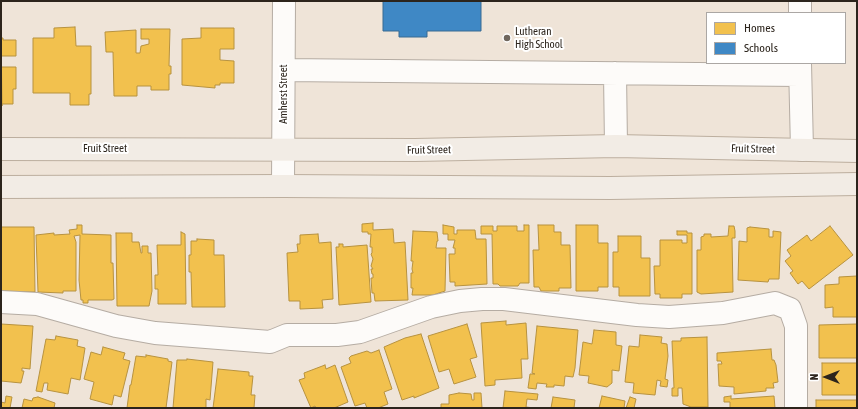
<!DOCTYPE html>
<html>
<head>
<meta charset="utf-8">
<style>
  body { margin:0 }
  #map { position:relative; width:858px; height:409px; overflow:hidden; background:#efe4d8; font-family:"Asap Condensed",sans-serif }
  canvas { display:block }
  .frame { position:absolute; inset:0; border:2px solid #2c241c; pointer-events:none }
  .legend { position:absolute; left:706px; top:12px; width:140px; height:52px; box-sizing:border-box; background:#fff; border:1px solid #aba7a4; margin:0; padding:5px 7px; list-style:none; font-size:12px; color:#2c241c }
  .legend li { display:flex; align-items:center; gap:8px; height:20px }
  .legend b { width:20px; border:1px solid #aba7a4 }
  .north { position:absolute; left:806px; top:357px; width:40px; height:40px; -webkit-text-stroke:3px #fff; paint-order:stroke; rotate:270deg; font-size:11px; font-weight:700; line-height:16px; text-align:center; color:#2c241c }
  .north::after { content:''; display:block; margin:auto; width:14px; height:18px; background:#2c241c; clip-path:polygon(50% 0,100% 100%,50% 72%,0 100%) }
</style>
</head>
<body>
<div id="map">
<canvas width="858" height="409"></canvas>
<div class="frame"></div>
<ul class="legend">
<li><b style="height:11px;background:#f2c14e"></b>Homes</li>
<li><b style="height:11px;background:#3f88c5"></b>Schools</li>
</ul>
<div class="north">N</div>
</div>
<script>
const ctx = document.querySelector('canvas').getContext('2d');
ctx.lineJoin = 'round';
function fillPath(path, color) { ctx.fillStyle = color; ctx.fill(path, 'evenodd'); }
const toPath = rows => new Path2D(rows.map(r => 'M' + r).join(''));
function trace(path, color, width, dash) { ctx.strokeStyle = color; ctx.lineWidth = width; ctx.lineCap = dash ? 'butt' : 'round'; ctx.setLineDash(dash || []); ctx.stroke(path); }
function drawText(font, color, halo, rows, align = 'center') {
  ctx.font = font + ' "Asap Condensed",sans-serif'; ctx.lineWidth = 4; ctx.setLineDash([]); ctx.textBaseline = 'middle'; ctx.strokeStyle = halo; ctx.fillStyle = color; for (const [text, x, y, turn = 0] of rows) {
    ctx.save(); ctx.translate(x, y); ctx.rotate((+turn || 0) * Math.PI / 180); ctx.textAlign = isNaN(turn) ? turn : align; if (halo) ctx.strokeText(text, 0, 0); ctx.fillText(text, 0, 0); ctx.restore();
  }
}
const homes = toPath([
  [75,27,76,46,91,46,91,94,89,94,89,105,70,105,70,93,33,93,33,38,54,38,54,28,75,27],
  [201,28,234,28,234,49,220,49,220,60,234,61,234,83,220,83,220,85,215,85,215,88,182,85,182,39,201,38,201,28],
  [141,29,170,29,169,66,171,66,171,74,169,74,169,90,151,90,151,86,137,86,137,96,114,96,113,52,106,52,105,32,136,30,136,53,140,53,141,46,149,44,149,39,141,39,141,29],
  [1,38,3,38,3,40,16,40,16,56,1,56,1,67,16,67,16,89,13,89,13,104,2,104,2,106,1,38],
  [373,223,373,230,393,229,394,243,405,242,408,300,375,301,374,293,372,293,371,278,373,278,373,274,372,274,371,269,373,269,371,266,373,259,371,254,372,253,372,247,370,247,371,234,368,234,368,232,362,232,362,224,373,223],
  [77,225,82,225,82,234,111,235,111,263,113,263,114,299,112,300,88,300,88,303,83,303,83,300,81,300,79,280,80,235,74,236,76,242,76,291,63,291,63,293,38,292,36,235,54,233,54,235,70,234,69,230,77,229,77,225],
  [443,225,454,227,454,234,457,234,457,230,475,230,476,239,486,239,487,284,455,286,455,282,450,282,449,254,455,254,455,248,453,248,455,240,448,240,448,234,443,234,443,225],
  [524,225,529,225,529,283,520,283,518,286,500,286,498,284,493,284,492,234,481,234,481,226,493,226,493,231,497,231,497,226,517,226,517,231,524,231,524,225],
  [538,225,554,225,554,232,561,232,561,245,570,245,571,288,559,288,559,291,541,291,539,287,534,287,533,250,539,250,538,225],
  [576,225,598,225,598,243,608,243,608,287,598,287,598,291,576,291,576,225],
  [729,226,734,226,735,231,735,238,732,238,733,292,701,294,697,292,697,250,701,250,701,237,704,236,704,234,711,234,711,237,728,236,729,226],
  [830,226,853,255,809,289,802,281,798,284,790,273,793,271,785,261,791,256,787,250,807,235,811,241,830,226],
  [1,227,34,227,35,292,1,291,1,227],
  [750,227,769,229,769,237,773,237,773,231,781,232,779,279,769,279,768,282,738,280,739,241,747,242,747,228,750,227],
  [413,231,437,232,438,241,437,241,436,248,446,248,445,291,433,295,412,295,413,288,411,288,411,273,413,273,412,269,413,261,411,261,413,231],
  [677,231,687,231,687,233,692,233,692,294,682,294,682,298,660,298,660,294,655,294,654,266,660,266,660,240,682,240,682,243,687,243,687,235,677,235,677,231],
  [181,232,185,234,186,304,158,304,158,289,155,289,155,275,158,275,157,245,181,245,181,232],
  [116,233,132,233,132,242,139,242,141,253,142,253,142,246,148,246,148,253,151,253,152,291,149,306,117,306,116,233],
  [318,234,319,243,331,242,333,299,322,300,323,308,300,309,300,301,289,301,287,253,298,252,297,244,300,244,300,235,318,234],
  [618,236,641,236,641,258,650,258,650,296,619,296,619,287,613,287,613,252,618,252,618,236],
  [197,239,214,240,214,255,224,255,225,307,192,307,191,272,189,272,189,255,191,255,191,241,197,241,197,239],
  [339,244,343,244,343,247,367,245,371,302,339,305,336,247,339,247,339,244],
  [857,276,857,317,833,317,833,307,825,308,825,285,839,284,839,277,857,276],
  [506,321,506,325,526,323,528,359,521,359,522,378,495,380,495,385,485,386,481,323,506,321],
  [1,324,33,326,30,369,22,368,22,371,24,371,21,383,1,381,1,324],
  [467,324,477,357,470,359,476,377,454,384,449,369,439,372,428,336,467,324],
  [857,324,857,358,819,358,819,325,857,324],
  [537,326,578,330,575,368,573,377,565,376,564,386,554,385,554,387,546,387,547,384,537,383,536,389,528,388,530,374,535,374,532,373,537,326],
  [594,330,616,332,616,345,622,346,619,371,612,370,612,383,607,387,588,383,589,376,579,375,583,342,592,344,594,330],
  [421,334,439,388,414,398,414,396,402,400,384,347,405,338,421,334],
  [640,335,662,337,661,343,667,344,668,356,665,379,668,380,667,387,660,386,661,381,657,380,655,395,633,393,634,383,625,382,629,346,639,347,640,335],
  [56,336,78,340,77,346,85,348,80,380,71,378,68,394,47,390,48,383,44,383,42,392,36,391,46,339,55,340,56,336],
  [707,337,708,407,691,407,683,404,682,388,678,388,678,396,672,396,672,388,674,388,672,341,681,341,681,338,707,337],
  [103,347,125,353,123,359,130,361,121,397,114,395,112,405,90,399,94,382,84,379,91,352,101,355,103,347],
  [771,349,772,360,774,360,776,365,778,382,773,383,774,388,766,388,766,391,734,394,734,387,719,386,718,364,722,364,721,361,717,361,717,353,771,349],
  [379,350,392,389,384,392,388,404,378,408,367,408,365,403,355,406,341,367,351,363,349,358,351,356,367,351,371,353,379,350],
  [146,355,168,359,168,361,172,362,166,408,127,408,130,385,131,385,136,356,146,357,146,355],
  [187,359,213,362,210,400,206,399,206,408,173,408,177,360,187,360,187,359],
  [822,363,857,363,857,395,822,395,822,363],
  [325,365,326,369,335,365,348,402,334,408,316,408,315,406,311,408,299,380,305,378,304,373,325,365],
  [218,369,249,372,249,376,253,376,251,395,255,395,254,408,213,408,218,369],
  [505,391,538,394,537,400,527,399,526,407,534,408,503,408,505,391],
  [1,393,1,402,5,403,6,396,12,397,10,408,1,408,1,393],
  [459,393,471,394,472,400,474,400,474,393,481,393,482,408,441,408,441,404,449,404,449,395,459,393],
  [602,396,625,401,624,408,599,408,602,396],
  [731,396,731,399,774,396,775,408,730,408,730,402,724,402,724,397,731,396],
  [38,397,55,403,54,408,22,408,24,399,32,401,33,398,38,397],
  [553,397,575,400,574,408,551,408,553,397],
  [630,397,636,399,634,408,626,408,630,397],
  [816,400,857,400,857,408,816,408,816,400]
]);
fillPath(homes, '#f2c14e');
trace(homes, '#b7923f', 1);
const schools = toPath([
  [383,1,481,1,481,31,427,31,427,37,399,37,399,31,383,31,383,1]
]);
fillPath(schools, '#3f88c5');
trace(schools, '#396a92', 1);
const minor = toPath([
  [800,13,800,1],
  [800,63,802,150],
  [284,70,800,75],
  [615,73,616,146],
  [283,186,284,1],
  [1,302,37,304,116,326,155,333,270,342,287,335,337,335,360,332,431,307,460,301,482,299,504,299,637,315,669,317,723,313,775,303,790,309,796,326,796,408]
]);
const major = toPath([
  [1,149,415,150,616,146,857,151],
  [1,187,283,186,610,188,857,184]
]);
trace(minor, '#b5aca3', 24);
trace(major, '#bcae9e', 24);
trace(minor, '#fdfbf9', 22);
trace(major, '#f2ece5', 22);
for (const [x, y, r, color] of [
  [507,38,4,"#70675e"]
]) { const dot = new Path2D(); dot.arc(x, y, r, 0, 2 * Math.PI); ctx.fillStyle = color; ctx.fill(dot); trace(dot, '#fff', 1.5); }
drawText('11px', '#2c241c', '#fff', [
  ["Lutheran",515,32],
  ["High School",515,45]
], 'left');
drawText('11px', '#2c241c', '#fff', [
  ["Amherst Street",284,94,-90],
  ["Fruit Street",105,149],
  ["Fruit Street",753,149,1],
  ["Fruit Street",429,150,-1]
]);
</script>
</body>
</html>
